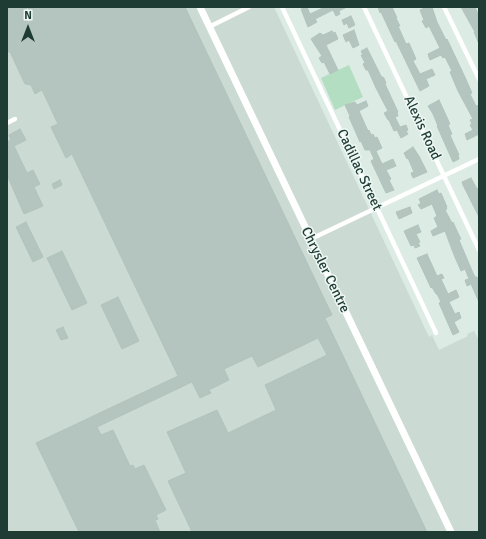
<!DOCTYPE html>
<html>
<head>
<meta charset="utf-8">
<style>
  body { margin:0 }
  #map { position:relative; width:486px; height:539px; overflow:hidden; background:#ddebe5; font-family:Signika,sans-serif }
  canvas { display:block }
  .frame { position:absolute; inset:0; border:8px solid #1e3b34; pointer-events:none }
  .north { position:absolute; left:8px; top:8px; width:40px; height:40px; -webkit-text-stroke:3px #eef7f3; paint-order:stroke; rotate:0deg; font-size:11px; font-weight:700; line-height:16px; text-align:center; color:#1e3b34 }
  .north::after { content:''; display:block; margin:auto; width:14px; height:18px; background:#1e3b34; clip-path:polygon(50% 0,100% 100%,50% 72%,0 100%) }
</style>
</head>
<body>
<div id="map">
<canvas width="486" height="539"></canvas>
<div class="frame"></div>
<div class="north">N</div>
</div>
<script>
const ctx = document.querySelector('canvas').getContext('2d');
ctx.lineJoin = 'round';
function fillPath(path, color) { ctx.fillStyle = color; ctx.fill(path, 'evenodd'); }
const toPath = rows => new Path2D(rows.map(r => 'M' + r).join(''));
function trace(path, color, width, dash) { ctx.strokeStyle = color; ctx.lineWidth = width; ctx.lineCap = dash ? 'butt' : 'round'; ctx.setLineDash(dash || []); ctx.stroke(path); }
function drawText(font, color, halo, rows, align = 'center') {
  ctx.font = font + ' Signika,sans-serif'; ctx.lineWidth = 3; ctx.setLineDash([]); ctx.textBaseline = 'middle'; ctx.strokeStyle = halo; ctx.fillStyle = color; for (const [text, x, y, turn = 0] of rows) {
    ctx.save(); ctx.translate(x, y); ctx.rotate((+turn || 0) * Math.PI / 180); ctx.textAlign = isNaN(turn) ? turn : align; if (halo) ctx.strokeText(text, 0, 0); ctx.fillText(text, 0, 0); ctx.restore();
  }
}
fillPath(toPath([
  [7,7,274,7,429,337,432,335,439,350,468,336,467,334,474,331,479,340,479,532,7,532]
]), '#ccdad4');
fillPath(toPath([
  [349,65,363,97,335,110,321,78]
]), '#b4dec1');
const building = toPath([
  [7,7,185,7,332,315,325,318,427,532,192,532,168,481,186,473,167,432,217,410,228,433,276,410,265,385,327,355,318,338,258,367,252,356,224,369,229,380,209,390,211,393,200,398,192,382,97,427,101,435,113,430,130,466,133,465,135,469,144,465,166,510,156,515,158,519,155,520,160,532,79,532,36,443,178,376,72,154,66,158,51,127,58,124,42,90,35,94,31,85,25,84,10,52,7,52,7,7],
  [305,7,307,7,310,14,325,7,347,7,339,11,340,14,336,16,333,10,315,19,317,22,308,27,301,9,305,7],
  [378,7,392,7,397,18,396,18,400,26,398,26,406,44,409,43,416,59,413,61,420,74,432,69,435,75,426,79,429,86,420,91,396,41,395,42,381,12,380,13,378,7],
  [427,7,432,7,437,22,446,40,447,39,464,75,472,93,470,94,476,106,479,105,479,134,467,140,465,134,473,130,470,125,472,124,470,120,473,119,458,91,450,72,452,71,445,57,443,58,441,55,430,60,428,54,440,48,429,26,426,28,422,21,424,20,420,10,427,7],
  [461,7,475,7,479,16,479,44,474,32,475,32,461,7],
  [351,16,355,25,349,28,347,23,344,25,342,20,351,16],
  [354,30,359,45,353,48,349,40,346,42,343,35,354,30],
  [332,31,333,33,335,32,338,39,326,45,338,70,330,74,324,62,322,63,319,58,322,56,311,39,320,33,323,35,332,31],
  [367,48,381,76,384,78,386,83,385,84,398,112,397,112,398,116,395,117,400,127,406,125,408,130,406,131,408,134,401,138,397,130,394,131,389,120,388,120,384,113,388,111,376,88,368,70,366,70,363,64,365,63,361,55,363,55,361,51,367,48],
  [439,100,450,124,448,125,452,134,450,135,459,155,458,155,459,159,453,162,437,126,438,126,433,114,428,106,439,100],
  [366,101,368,106,359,111,368,131,369,130,371,135,373,134,375,138,377,137,382,148,376,151,382,164,393,159,396,166,386,170,391,179,389,180,394,190,386,193,371,161,374,159,370,150,365,150,361,141,360,142,349,117,350,116,345,105,355,102,357,105,366,101],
  [20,129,26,140,14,146,27,173,33,170,40,184,34,187,43,206,24,214,7,175,7,142,11,140,9,135,20,129],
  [413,147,419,156,427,172,413,178,411,173,414,172,408,158,407,159,404,153,413,147],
  [471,178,476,187,477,189,479,188,479,217,463,185,462,182,471,178],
  [60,180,62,185,54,189,52,184,60,180],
  [437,190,439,194,441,193,447,207,446,207,447,209,445,210,452,223,453,222,457,231,461,239,459,240,473,273,475,277,477,277,479,281,479,302,471,284,467,286,465,280,469,279,465,269,461,271,454,255,445,231,433,236,431,231,438,227,434,218,437,216,432,204,421,209,418,205,421,203,419,199,437,190],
  [410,207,412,213,399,219,396,212,410,207],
  [26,222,43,257,33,262,16,227,26,222],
  [418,225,421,232,416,234,420,242,418,243,420,246,415,248,414,245,411,246,404,231,418,225],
  [62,251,87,303,72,310,47,258,62,251],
  [427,254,437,276,442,274,444,278,441,279,448,294,456,290,459,297,449,302,455,314,459,312,461,318,454,322,459,332,453,335,439,303,441,302,437,294,436,294,432,287,431,288,417,258,427,254],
  [118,297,139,341,122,349,101,305,118,297],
  [63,327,68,338,61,340,56,330,63,327]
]);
fillPath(building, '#b3c5be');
trace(building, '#b0c4bd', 1);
trace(toPath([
  [282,7,436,333],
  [364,7,479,250],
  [444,7,479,79],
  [209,27,249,7],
  [7,123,15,119],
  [311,239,479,159]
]), '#fff', 4.5);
trace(toPath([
  [200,7,451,532]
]), '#fff', 7);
drawText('14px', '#1e3b34', '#eef7f3', [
  ["Alexis Road",422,128,65],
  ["Cadillac Street",359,170,65],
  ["Chrysler Centre",325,270,64]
]);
</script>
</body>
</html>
